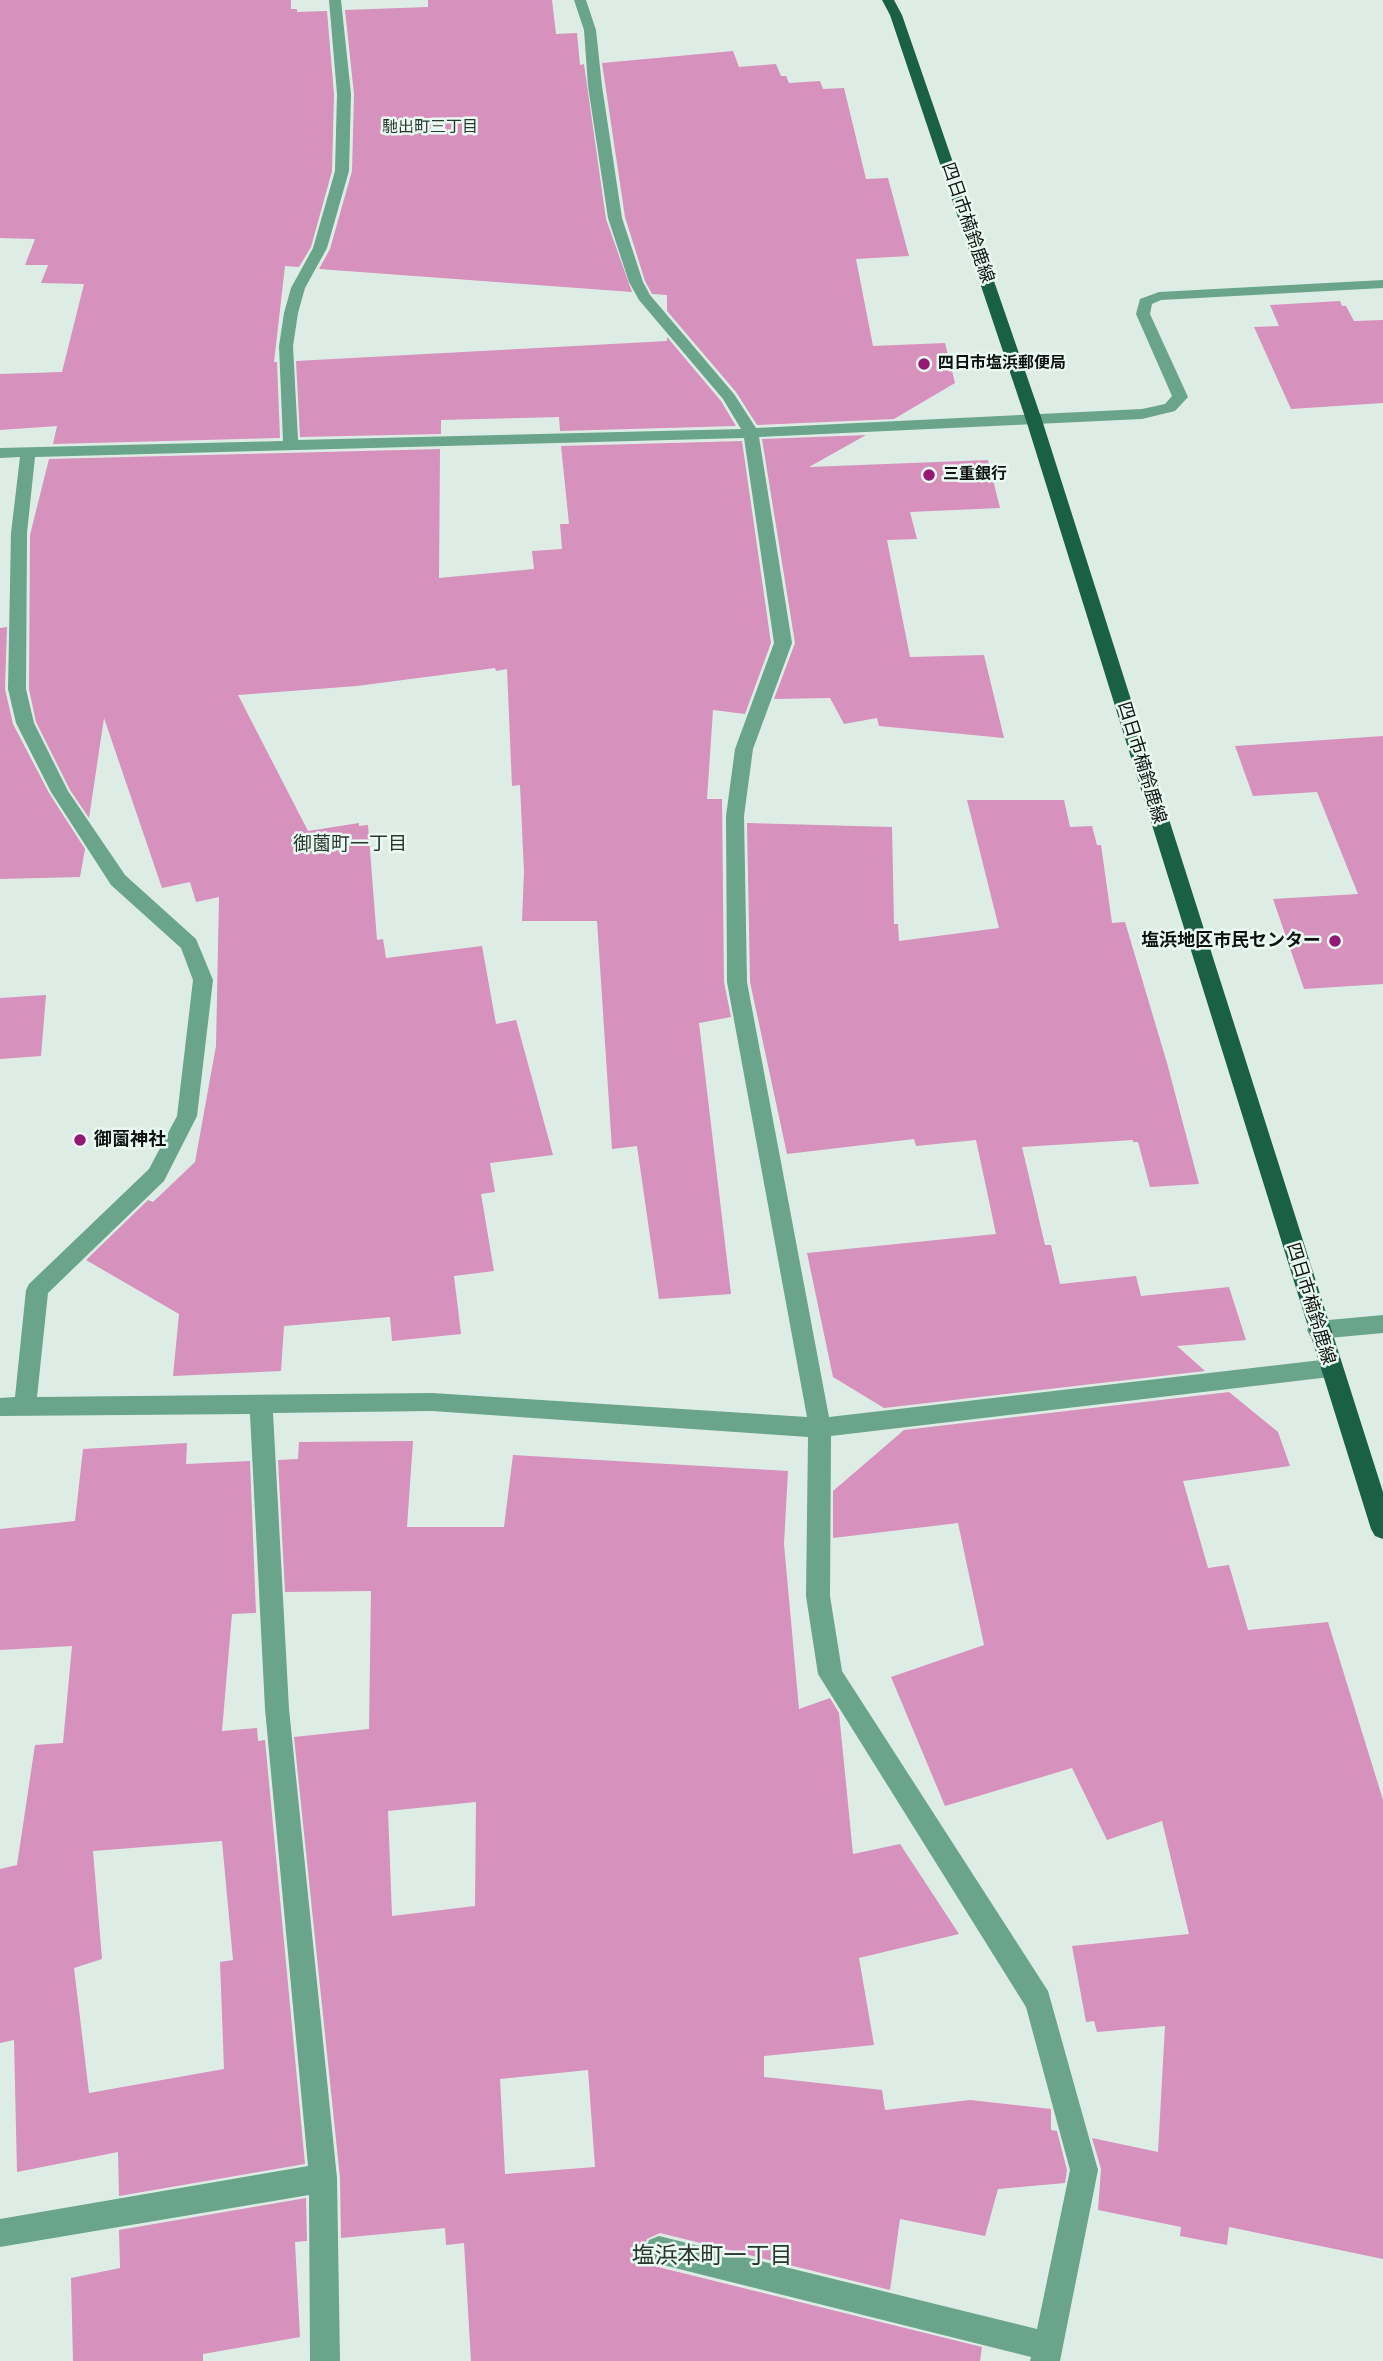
<!DOCTYPE html>
<html>
<head>
<meta charset="utf-8">
<style>
  body { margin:0 }
  canvas { display:block; background:#ddede5 }
</style>
</head>
<body>
<canvas width="1383" height="2361"></canvas>
<script>
const ctx = document.querySelector('canvas').getContext('2d');
ctx.lineJoin = 'round';
function fillPath(path, color) { ctx.fillStyle = color; ctx.fill(path, 'evenodd'); }
const toPath = rows => new Path2D(rows.map(r => 'M' + r).join(''));
function trace(path, color, width, dash) { ctx.strokeStyle = color; ctx.lineWidth = width; ctx.lineCap = dash ? 'butt' : 'round'; ctx.setLineDash(dash || []); ctx.stroke(path); }
function drawText(font, color, halo, rows, align = 'center') {
  ctx.font = font + ' "DejaVu Sans","Noto Sans JP",sans-serif'; ctx.lineWidth = 5; ctx.setLineDash([]); ctx.textBaseline = 'middle'; ctx.strokeStyle = halo; ctx.fillStyle = color; for (const [text, x, y, turn = 0] of rows) {
    ctx.save(); ctx.translate(x, y); ctx.rotate((+turn || 0) * Math.PI / 180); ctx.textAlign = isNaN(turn) ? turn : align; if (halo) ctx.strokeText(text, 0, 0); ctx.fillText(text, 0, 0); ctx.restore();
  }
}
fillPath(toPath([
  [0,0,291,0,291,9,297,9,297,12,327,11,334,94,332,171,311,247,299,267,285,266,274,362,277,362,280,438,53,444,57,426,0,430,0,374,62,372,84,284,41,283,48,265,25,265,35,239,0,238],
  [428,0,552,0,556,34,577,33,580,65,584,64,606,219,632,292,319,269,330,249,352,171,354,94,345,10,428,7],
  [733,51,739,67,776,64,781,76,786,76,789,83,820,81,823,89,844,88,866,179,888,178,909,256,856,259,873,346,945,343,955,383,894,419,757,425,736,392,667,311,667,295,652,294,645,281,625,217,602,63],
  [1340,301,1342,306,1346,306,1354,321,1383,320,1383,403,1291,409,1254,327,1279,326,1270,305],
  [667,337,721,401,736,426,560,431,559,417,441,420,441,434,300,437,296,361,667,341],
  [866,435,809,467,988,460,1000,508,910,512,917,539,887,540,910,657,984,655,1004,738,879,726,877,718,844,724,830,698,774,699,795,643,762,439],
  [742,441,771,643,745,714,713,710,707,799,722,799,724,982,731,1017,699,1023,731,1294,659,1299,637,1146,612,1149,597,921,522,921,524,872,520,785,512,786,507,669,496,671,495,668,357,686,238,695,308,831,359,823,359,826,368,825,377,940,383,939,386,958,482,946,496,1024,516,1020,553,1155,490,1163,495,1192,481,1194,494,1271,454,1276,461,1334,392,1341,390,1317,284,1326,281,1371,173,1376,179,1314,86,1260,148,1200,153,1202,195,1162,216,1046,219,897,196,902,190,882,162,888,104,718,89,818,70,790,36,722,29,689,30,535,49,459,440,449,439,578,534,569,532,551,562,549,560,524,569,524,561,446],
  [7,627,5,689,13,724,49,793,85,849,80,877,0,879,0,628],
  [1383,736,1383,984,1304,989,1273,899,1358,894,1317,792,1253,796,1235,746],
  [967,800,1064,800,1070,827,1092,826,1097,845,1101,845,1112,923,1125,922,1167,1063,1199,1184,1150,1187,1138,1142,1133,1142,1133,1140,1022,1147,1045,1245,1051,1245,1060,1284,1136,1276,1141,1296,1229,1287,1246,1340,1177,1346,1205,1371,884,1408,833,1377,807,1253,996,1234,976,1140,916,1146,914,1139,787,1154,750,982,747,823,892,827,894,924,898,924,899,941,999,928],
  [46,995,41,1056,0,1059,0,998],
  [1229,1392,1278,1432,1290,1466,1183,1481,1208,1568,1229,1565,1248,1630,1328,1622,1383,1800,1383,2259,1229,2227,1227,2245,1180,2236,1181,2227,1098,2210,1101,2169,1092,2138,1158,2152,1165,2026,1097,2032,1094,2021,1086,2022,1072,1946,1189,1934,1162,1821,1107,1840,1072,1768,945,1806,891,1677,984,1645,958,1523,833,1538,833,1491,904,1430],
  [413,1441,407,1527,504,1527,513,1455,788,1471,784,1544,799,1709,830,1698,839,1713,853,1854,900,1844,959,1934,859,1958,874,2045,764,2056,764,2077,882,2090,885,2110,970,2100,1051,2109,1051,2130,1057,2131,1067,2170,1065,2183,998,2189,985,2236,900,2219,890,2290,660,2233,647,2239,643,2251,648,2262,658,2267,982,2347,980,2361,471,2361,464,2243,446,2245,445,2228,341,2238,340,2178,294,1737,369,1729,371,1591,285,1592,278,1460,298,1459,299,1442],
  [476,1802,475,1906,392,1916,388,1811],
  [588,2070,595,2167,505,2174,500,2079],
  [187,1443,186,1464,250,1461,256,1613,232,1614,222,1731,257,1728,258,1741,265,1740,305,2164,119,2196,118,2152,17,2172,14,2040,0,2043,0,1869,17,1865,35,1745,63,1743,72,1646,0,1650,0,1529,75,1521,83,1449],
  [222,1841,233,1960,220,1962,224,2069,89,2093,74,1968,102,1959,93,1851],
  [306,2198,307,2241,295,2242,300,2337,203,2354,203,2361,73,2361,71,2278,120,2268,119,2230]
]), '#d691bd');
fillPath(toPath([
  [329,0,341,0,351,94,349,171,327,248,305,288,298,313,293,346,298,440,741,429,723,399,639,300,629,282,608,218,588,86,584,30,574,0,586,0,596,30,602,86,622,218,643,282,650,295,734,394,756,428,1142,409,1165,404,1172,396,1136,314,1140,299,1159,292,1383,280,1383,288,1161,300,1152,304,1150,314,1188,397,1175,411,1142,419,759,437,792,643,753,749,744,816,747,982,829,1417,1330,1359,1338,1361,1341,1368,1338,1375,1330,1377,831,1436,830,1596,842,1671,1048,1991,1098,2170,1060,2361,1030,2361,1031,2357,659,2264,649,2260,645,2250,649,2240,659,2236,1037,2329,1070,2170,1026,2007,818,1674,806,1596,808,1437,432,1411,273,1413,289,1709,337,2178,340,2361,310,2361,309,2195,0,2247,0,2219,308,2166,265,1709,250,1414,0,1416,0,1398,15,1397,26,1290,29,1284,149,1169,177,1116,193,980,181,948,111,885,51,792,16,723,8,689,11,533,20,457,0,458,0,448,283,441,279,346,284,313,291,288,313,248,335,171,337,94,329,0],
  [744,438,774,643,735,749,726,816,727,982,807,1417,432,1393,37,1397,48,1293,164,1181,197,1116,213,980,196,939,125,875,68,791,34,723,26,689,27,533,35,457,744,438],
  [1383,1315,1383,1333,1318,1339,1310,1336,1307,1330,1310,1324,1318,1321,1383,1315]
]), '#6aa48a');
fillPath(toPath([
  [882,0,894,0,902,15,1042,420,1383,1492,1383,1539,1375,1536,1371,1529,1026,420,890,15,882,0]
]), '#196046');
for (const [x, y, r, color] of [
  [924,364,7,"#941874"],
  [929,475,7,"#941874"],
  [1335,941,7,"#941874"],
  [80,1140,7,"#941874"]
]) { const dot = new Path2D(); dot.arc(x, y, r, 0, 2 * Math.PI); ctx.fillStyle = color; ctx.fill(dot); trace(dot, '#eafaf2', 2.5); }
drawText('16px', '#293630', '#eafaf2', [
  ["馳出町三丁目",430,128]
]);
drawText('bold 16px', '#0d1210', '#eafaf2', [
  ["四日市塩浜郵便局",938,364],
  ["三重銀行",943,475]
], 'left');
drawText('18px', '#0d1210', '#eafaf2', [
  ["四日市楠鈴鹿線",967,223,71],
  ["四日市楠鈴鹿線",1141,763,73],
  ["四日市楠鈴鹿線",1310,1304,73]
]);
drawText('bold 18px', '#0d1210', '#eafaf2', [
  ["塩浜地区市民センター",1321,941],
  ["御薗神社",94,1140,"left"]
], 'right');
drawText('19px', '#293630', '#eafaf2', [
  ["御薗町一丁目",350,845]
]);
drawText('23px', '#293630', '#eafaf2', [
  ["塩浜本町一丁目",712,2257]
]);
</script>
</body>
</html>
